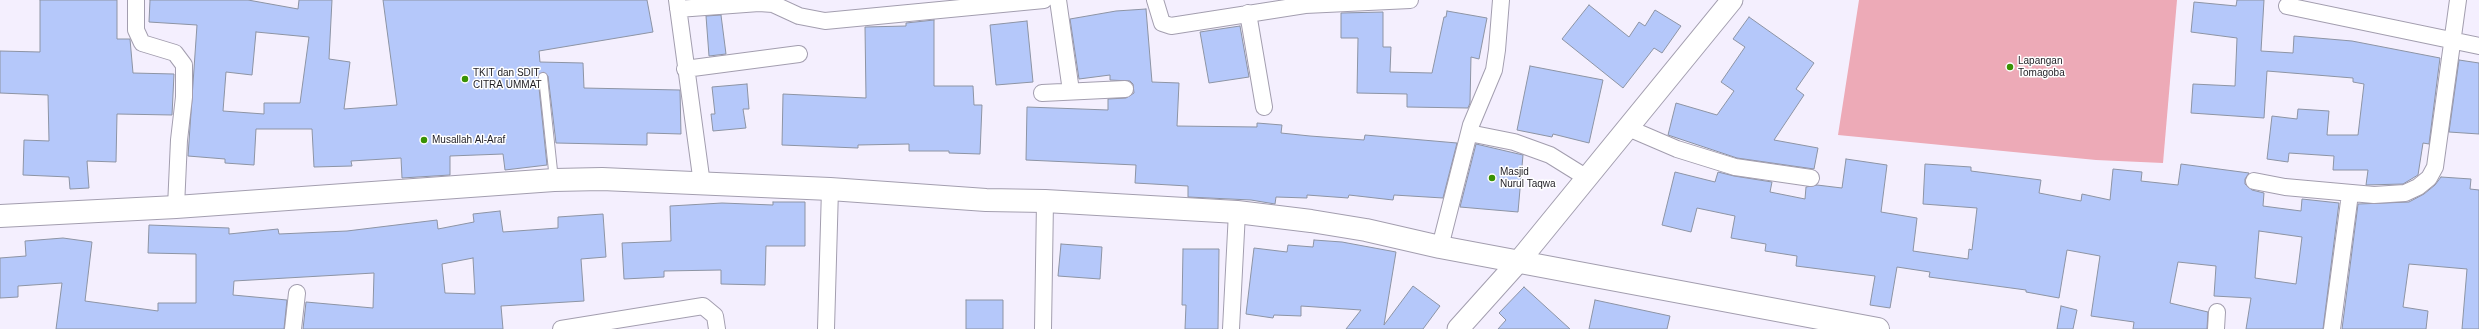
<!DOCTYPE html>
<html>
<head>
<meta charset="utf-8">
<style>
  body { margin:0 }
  canvas { display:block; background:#f4effe }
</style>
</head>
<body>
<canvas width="2479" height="329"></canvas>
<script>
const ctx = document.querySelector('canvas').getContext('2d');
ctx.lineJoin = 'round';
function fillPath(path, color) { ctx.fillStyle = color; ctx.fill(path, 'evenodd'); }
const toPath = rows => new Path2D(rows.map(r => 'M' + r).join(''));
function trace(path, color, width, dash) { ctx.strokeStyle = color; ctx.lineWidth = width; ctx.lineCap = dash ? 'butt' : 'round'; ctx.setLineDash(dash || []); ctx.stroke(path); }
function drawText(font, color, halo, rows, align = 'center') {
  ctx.font = font + ' Helvetica,sans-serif'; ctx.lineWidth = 3; ctx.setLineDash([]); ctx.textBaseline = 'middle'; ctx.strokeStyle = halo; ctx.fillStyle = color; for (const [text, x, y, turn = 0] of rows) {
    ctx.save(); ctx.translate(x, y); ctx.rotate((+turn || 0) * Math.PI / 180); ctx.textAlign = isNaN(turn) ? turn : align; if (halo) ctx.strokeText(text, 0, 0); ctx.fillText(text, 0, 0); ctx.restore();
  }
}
fillPath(toPath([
  [1859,0,2177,0,2163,163,2096,160,1838,135]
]), '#edaab7');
const building = toPath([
  [40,0,117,0,117,39,130,39,133,73,174,74,172,115,117,114,116,162,87,161,89,188,70,189,69,177,23,175,24,140,49,141,48,95,0,93,0,51,40,52,40,0],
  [150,0,248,0,298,9,299,0,332,0,329,59,350,62,344,109,397,105,383,0,647,0,653,32,539,51,540,62,583,63,584,88,680,90,681,134,647,133,647,145,556,143,548,76,543,72,538,78,547,165,505,170,503,154,450,156,450,175,402,178,401,158,351,161,352,166,314,167,312,129,256,129,254,165,225,163,225,159,188,156,197,25,149,22,150,0],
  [256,32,309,37,300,103,264,103,264,114,223,111,226,72,252,75,256,32],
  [2237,0,2264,0,2261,51,2293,53,2294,36,2352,41,2440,58,2429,144,2423,143,2418,175,2403,184,2366,185,2368,170,2333,170,2334,156,2289,153,2288,162,2267,159,2272,116,2297,119,2298,109,2329,111,2327,135,2358,135,2364,84,2353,82,2353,78,2267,71,2264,118,2191,113,2193,84,2235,86,2237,38,2191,32,2194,2,2236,6,2237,0],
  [1589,5,1629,37,1639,22,1645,26,1655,10,1681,26,1662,53,1654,48,1623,88,1562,39,1589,5],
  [1146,9,1152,82,1179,83,1177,126,1257,127,1257,123,1282,125,1281,133,1310,136,1364,140,1365,135,1457,143,1443,198,1394,195,1393,200,1349,195,1348,198,1307,195,1307,198,1276,197,1275,204,1251,200,1188,197,1188,186,1135,183,1136,165,1026,160,1027,107,1108,110,1108,99,1126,98,1134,93,1133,84,1130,81,1110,80,1110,75,1079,79,1070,19,1116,11,1146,9],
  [1447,11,1487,18,1479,59,1471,57,1470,103,1468,108,1407,107,1407,94,1357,93,1358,38,1341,38,1341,13,1383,12,1383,47,1391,47,1390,72,1432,73,1444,17,1446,17,1447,11],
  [721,15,726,54,709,56,706,16,721,15],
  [1749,17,1814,63,1796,89,1804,95,1774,140,1818,148,1814,169,1737,158,1668,135,1676,103,1717,115,1734,91,1721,82,1745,47,1733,39,1749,17],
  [934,20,934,86,973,86,974,105,982,105,980,154,949,153,949,151,909,151,909,144,858,145,858,148,782,145,783,94,866,98,865,27,906,26,906,23,934,20],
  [1027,21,1033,82,996,85,990,25,1027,21],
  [1240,26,1249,77,1209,83,1200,32,1240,26],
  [2459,60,2479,63,2479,134,2449,132,2459,60],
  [1530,66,1603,80,1589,143,1553,134,1552,137,1517,130,1530,66],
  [747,84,749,109,743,109,746,128,713,131,711,114,715,114,712,87,747,84],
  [1476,144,1523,155,1518,212,1460,207,1476,144],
  [1846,159,1887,165,1881,212,1917,218,1913,251,1968,259,1969,249,1972,250,1977,208,1923,204,1925,164,1971,167,1971,171,2041,180,2039,193,2081,201,2082,194,2110,200,2113,169,2142,172,2141,181,2178,185,2181,164,2249,173,2245,179,2245,184,2252,190,2264,193,2263,206,2301,211,2302,199,2339,203,2323,329,2246,329,2251,298,2214,296,2216,266,2178,262,2170,303,2208,312,2207,329,2133,329,2134,322,2091,316,2100,256,2067,250,2059,298,2026,292,2026,290,1929,277,1930,272,1897,267,1890,308,1870,305,1875,276,1796,266,1797,256,1765,251,1766,244,1731,238,1735,216,1697,208,1691,232,1662,225,1675,172,1715,182,1718,172,1734,176,1772,182,1770,192,1805,199,1806,187,1817,185,1842,188,1846,159],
  [2259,231,2302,237,2296,284,2255,278,2259,231],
  [2441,177,2471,179,2470,189,2479,190,2479,329,2462,329,2467,269,2409,264,2403,307,2428,311,2426,329,2342,329,2358,204,2409,202,2424,194,2435,185,2441,177],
  [773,202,805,202,805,246,766,246,765,285,721,284,721,270,664,271,664,277,624,279,622,243,671,241,670,206,722,203,773,205,773,202],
  [500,211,503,232,558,228,558,217,603,214,606,257,581,259,584,301,501,306,503,329,303,329,306,302,373,308,374,273,234,281,233,295,287,300,284,329,56,329,62,283,18,286,18,297,0,298,0,258,26,256,25,241,63,238,92,242,85,301,158,311,158,303,196,303,196,254,148,253,149,225,229,228,229,234,278,229,279,234,347,231,437,220,438,229,474,222,473,214,500,211],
  [473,258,475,294,445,293,442,264,473,258],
  [1314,240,1342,242,1396,252,1384,325,1413,286,1440,306,1423,329,1346,329,1361,310,1301,306,1301,316,1274,315,1273,318,1246,314,1254,248,1287,252,1288,245,1313,247,1314,240],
  [1061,244,1102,247,1100,279,1058,276,1061,244],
  [1183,249,1219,249,1218,329,1185,329,1186,305,1182,305,1183,249],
  [1524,287,1570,329,1498,329,1506,320,1499,313,1524,287],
  [966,300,1003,300,1003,329,966,329,966,300],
  [1595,300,1670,316,1667,329,1589,329,1595,300],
  [2061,306,2077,310,2073,329,2057,329,2061,306]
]);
fillPath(building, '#b5c8fa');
trace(building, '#8d94a4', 1);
const service = toPath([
  [543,77,554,180]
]);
const minor = toPath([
  [136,0,136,30,142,43,175,53,184,65,184,97,179,140,176,207],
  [677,0,702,184],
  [1058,0,1071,91],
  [1155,0,1162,23,1171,26,1305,5,1410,0],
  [2287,6,2479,46],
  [678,9,759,3,773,4,799,16,825,21,1044,0],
  [1248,13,1264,107],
  [685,69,799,54],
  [1042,93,1125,89],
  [1628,128,1677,149,1735,167,1811,178],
  [1469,133,1514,142,1550,155,1587,178],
  [2254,181,2285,187,2374,195,2405,193,2418,187,2429,178,2435,167,2458,0],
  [1440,247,1471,125,1494,70,1497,50,1501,0],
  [293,329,297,293],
  [561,329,703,306,715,316,717,329],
  [826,329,830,189],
  [1043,329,1045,201],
  [1231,329,1237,212],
  [2216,329,2217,312],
  [2332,329,2350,194]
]);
const tertiary = toPath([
  [1458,329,1519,261,1732,0]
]);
const trunk = toPath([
  [0,216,176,207,554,180,602,179,830,189,986,200,1045,201,1237,212,1311,221,1366,230,1440,247,1878,329]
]);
trace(service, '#a39eaf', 10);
trace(minor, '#a39eaf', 18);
trace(tertiary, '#a39eaf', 23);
trace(trunk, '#a39eaf', 24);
trace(service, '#fff', 8);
trace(minor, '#fff', 16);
trace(tertiary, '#fff', 21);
trace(trunk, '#fff', 22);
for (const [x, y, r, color] of [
  [2010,67,4,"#399204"],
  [465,79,4,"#399204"],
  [424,140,4,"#399204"],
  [1492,178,4,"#399204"]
]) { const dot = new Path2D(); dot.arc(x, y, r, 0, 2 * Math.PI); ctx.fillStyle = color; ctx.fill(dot); trace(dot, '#fff', 1.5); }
drawText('10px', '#1e1c22', '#fff', [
  ["Lapangan",2018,61],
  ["Tomagoba",2018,73],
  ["TKIT dan SDIT",473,73],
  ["CITRA UMMAT",473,85],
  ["Musallah Al-Araf",432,140],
  ["Masjid",1500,172],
  ["Nurul Taqwa",1500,184]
], 'left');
</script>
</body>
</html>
